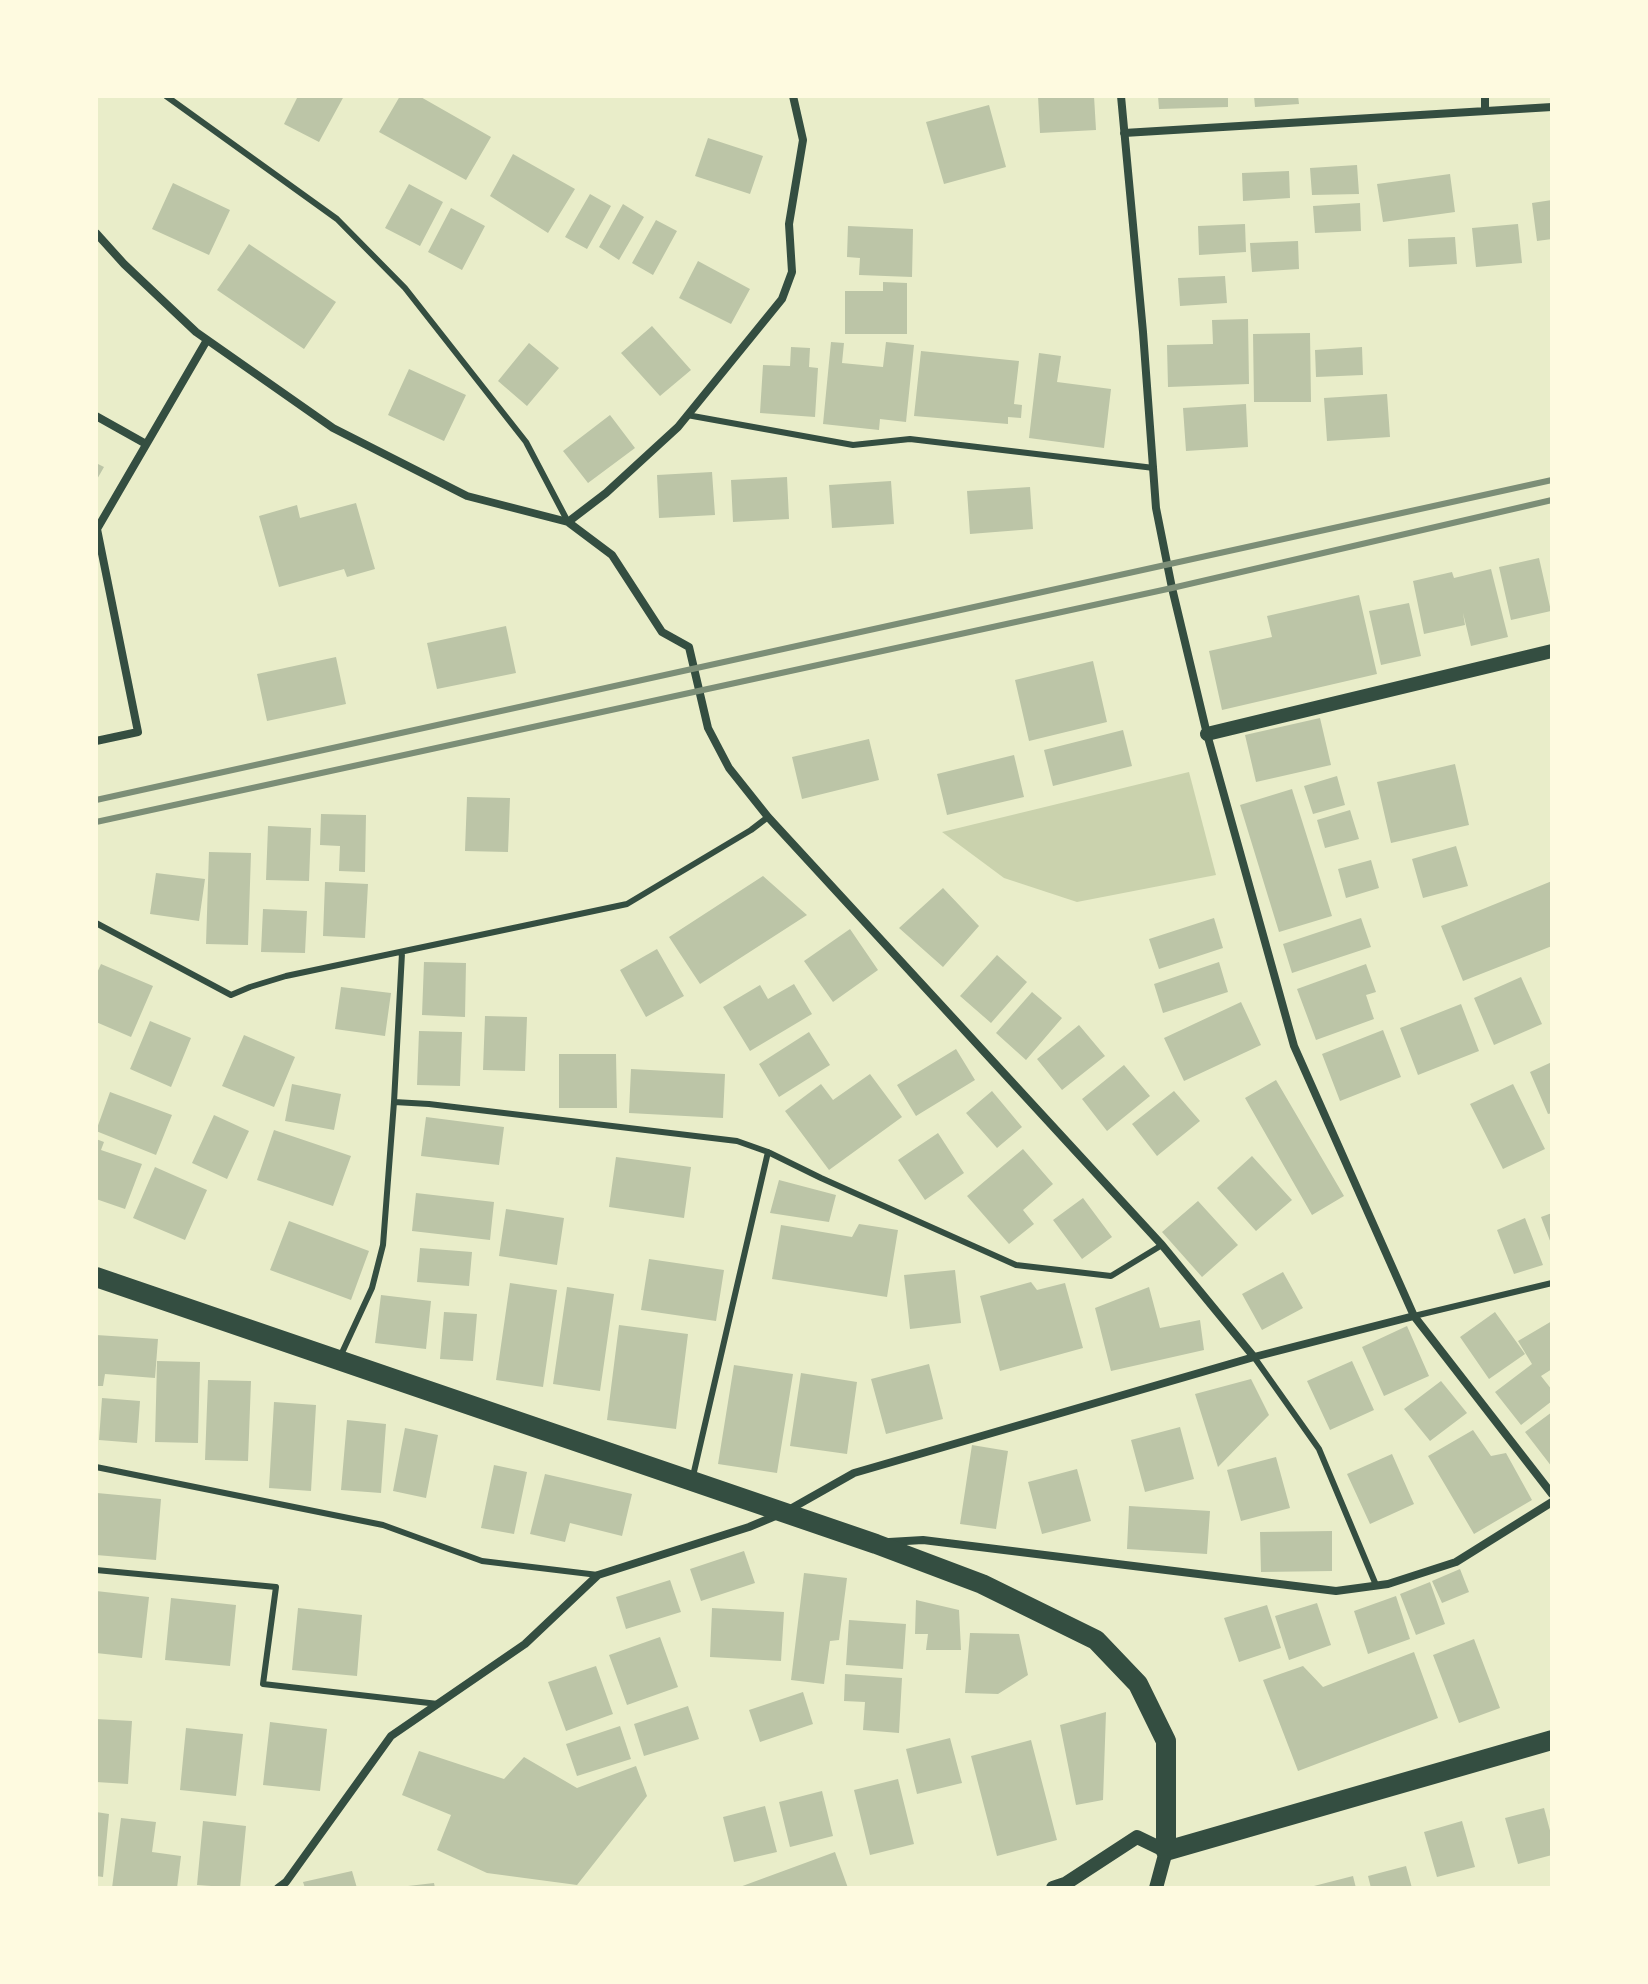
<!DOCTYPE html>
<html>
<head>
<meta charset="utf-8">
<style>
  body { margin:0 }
  #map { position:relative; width:1648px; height:1984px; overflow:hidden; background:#e9edc9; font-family:Overpass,sans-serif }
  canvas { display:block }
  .frame { position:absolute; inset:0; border:98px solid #fefae0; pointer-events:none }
</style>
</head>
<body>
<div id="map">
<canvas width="1648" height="1984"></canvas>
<div class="frame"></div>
</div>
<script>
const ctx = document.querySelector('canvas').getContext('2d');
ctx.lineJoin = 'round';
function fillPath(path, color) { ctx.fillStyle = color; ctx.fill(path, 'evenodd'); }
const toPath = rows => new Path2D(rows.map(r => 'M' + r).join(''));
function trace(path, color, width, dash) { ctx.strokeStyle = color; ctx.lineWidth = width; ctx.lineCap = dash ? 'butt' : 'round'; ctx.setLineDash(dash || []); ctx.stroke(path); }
fillPath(toPath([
  [1189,772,1216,875,1077,902,1004,878,942,832]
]), '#cad2ad');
fillPath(toPath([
  [298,96,344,96,319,142,284,124],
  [400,96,419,96,491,137,466,180,379,132],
  [1038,96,1094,96,1096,130,1040,133],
  [1158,96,1228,96,1228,107,1159,109],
  [1254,96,1298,96,1299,104,1255,107],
  [989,105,1006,167,944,184,926,122],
  [708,138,763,156,750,194,695,176],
  [513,154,575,189,548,233,490,196],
  [1357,165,1359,194,1312,195,1310,168],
  [1289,171,1290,198,1243,201,1242,173],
  [1450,174,1455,212,1383,222,1377,184],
  [173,183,230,210,209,255,152,229],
  [409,184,443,202,420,246,385,228],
  [590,194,611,206,587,249,565,237],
  [1552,200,1552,239,1537,241,1532,203],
  [1360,203,1361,231,1315,233,1313,206],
  [623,204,644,217,619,260,599,247],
  [451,208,485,226,462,270,428,252],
  [656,220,677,231,653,275,632,263],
  [1245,224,1246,252,1199,255,1198,226],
  [1518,224,1522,263,1476,267,1472,228],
  [848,226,913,229,912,277,859,275,860,258,847,257],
  [1455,237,1457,264,1409,267,1408,239],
  [1298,241,1299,269,1252,272,1250,243],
  [249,244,336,302,304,349,217,290],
  [698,261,750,289,731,324,679,298],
  [1225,276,1227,303,1180,306,1178,278],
  [883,282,907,283,907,334,845,334,845,291,883,291],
  [1248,319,1249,384,1168,387,1167,345,1213,344,1212,320],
  [652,326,691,370,660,396,621,353],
  [1310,333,1311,402,1254,402,1253,334],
  [831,342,844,343,842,363,883,367,886,342,914,345,906,422,880,419,879,430,823,424],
  [529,343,559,368,527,406,498,381],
  [791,347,810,348,809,367,818,368,815,417,760,413,763,365,790,366],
  [1362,347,1363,375,1316,377,1315,350],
  [921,351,1019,361,1014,404,1022,405,1021,418,1008,417,1008,424,914,416],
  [1039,353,1061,356,1057,382,1111,389,1104,448,1029,438],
  [409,369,466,395,444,441,388,415],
  [1387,394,1390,437,1327,441,1324,398],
  [1246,404,1248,447,1186,451,1183,408],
  [610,415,635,448,588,483,563,451],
  [96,463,104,467,96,481],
  [712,472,715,515,659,518,657,475],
  [787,477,789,519,733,522,731,480],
  [891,481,894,524,832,528,829,485],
  [1030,487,1033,529,970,534,967,491],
  [356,503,375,569,347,577,344,569,279,587,259,516,297,505,300,518],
  [1539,558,1551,611,1511,620,1499,567],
  [1491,569,1508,637,1471,646,1463,613,1465,625,1424,634,1413,581,1452,572,1454,578],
  [1359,595,1377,674,1222,710,1209,651,1272,637,1267,616],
  [1409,603,1421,656,1381,665,1369,611],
  [506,626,516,673,437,689,427,643],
  [336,657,346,704,267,721,257,674],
  [1093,661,1107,722,1029,741,1015,680],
  [1320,718,1331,765,1256,782,1245,735],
  [1123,730,1132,766,1053,786,1044,750],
  [869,739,879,780,802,799,792,757],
  [1014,755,1024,797,947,815,937,774],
  [1455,764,1469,825,1391,843,1377,782],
  [1337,776,1345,805,1313,814,1304,786],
  [1292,789,1332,916,1279,932,1240,805],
  [467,797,510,798,508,852,465,851],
  [1350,810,1359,839,1325,848,1317,820],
  [321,814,366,815,365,872,339,871,340,846,320,845],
  [268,826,311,828,309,881,266,880],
  [1456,846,1468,886,1423,898,1412,859],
  [209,852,251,853,248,945,206,944],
  [1371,860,1379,888,1346,898,1338,869],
  [156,873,205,879,199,921,150,914],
  [763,876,807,915,700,984,669,937],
  [1552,881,1552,946,1463,981,1441,926],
  [325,882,368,884,365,938,323,936],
  [943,888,979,926,943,967,899,928],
  [263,909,307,911,305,953,261,952],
  [1214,918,1223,948,1159,969,1149,939],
  [1361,918,1371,947,1292,973,1283,944],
  [850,929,878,970,833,1002,804,961],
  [657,949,684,996,646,1017,620,970],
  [997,955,1027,982,991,1023,960,996],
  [424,962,466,963,465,1017,422,1015],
  [1219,962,1228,992,1163,1013,1154,984],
  [101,964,153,986,131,1037,96,1022,96,975],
  [1366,964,1376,992,1366,995,1374,1019,1316,1040,1297,989],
  [1521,977,1542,1024,1494,1045,1474,998],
  [794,984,812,1014,750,1051,723,1007,760,985,768,999],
  [341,987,391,993,385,1036,335,1029],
  [1032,992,1062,1018,1026,1060,996,1033],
  [1241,1002,1261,1045,1184,1081,1164,1038],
  [1461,1004,1479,1051,1418,1075,1400,1028],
  [485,1016,527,1017,525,1071,483,1070],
  [150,1021,191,1038,171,1087,130,1069],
  [1079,1025,1105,1056,1062,1090,1037,1059],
  [1383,1030,1401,1077,1340,1101,1322,1054],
  [419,1031,462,1032,460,1086,417,1085],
  [809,1032,830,1065,779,1097,759,1064],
  [244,1035,295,1057,274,1107,222,1086],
  [956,1049,975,1080,916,1116,897,1085],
  [559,1054,616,1054,617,1108,559,1108],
  [1552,1062,1552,1113,1548,1114,1530,1072],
  [1124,1065,1150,1096,1107,1131,1082,1099],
  [631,1069,725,1074,723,1118,629,1113],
  [870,1074,902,1117,829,1170,785,1111,821,1084,833,1100],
  [1276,1080,1344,1196,1312,1215,1245,1098],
  [292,1084,341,1094,334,1130,285,1121],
  [1513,1084,1545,1149,1503,1169,1470,1104],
  [992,1091,1022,1127,997,1148,966,1113],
  [1174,1091,1200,1121,1157,1156,1132,1124],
  [110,1092,172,1115,156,1155,96,1131],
  [214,1115,249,1131,227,1179,192,1163],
  [426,1117,504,1127,499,1165,421,1156],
  [274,1130,351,1156,333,1206,257,1180],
  [938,1133,964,1173,925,1200,898,1160],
  [96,1139,104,1142,101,1150,142,1164,125,1209,96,1199],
  [1023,1149,1053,1184,1023,1210,1034,1224,1009,1244,967,1196],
  [1252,1156,1292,1200,1256,1231,1217,1188],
  [616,1157,691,1167,684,1218,609,1207],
  [155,1167,207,1190,185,1240,133,1218],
  [779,1180,836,1195,829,1222,770,1213],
  [416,1193,494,1202,490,1240,412,1231],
  [1083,1198,1112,1237,1082,1259,1053,1220],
  [1198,1201,1238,1245,1202,1277,1162,1232],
  [506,1209,564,1218,557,1265,499,1256],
  [1552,1213,1552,1246,1541,1217],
  [1525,1218,1543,1265,1514,1274,1497,1230],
  [289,1221,369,1251,351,1300,270,1270],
  [859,1224,898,1230,887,1297,772,1279,781,1225,852,1237],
  [420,1248,472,1252,469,1286,417,1282],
  [649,1259,724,1270,716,1321,641,1310],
  [955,1270,961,1323,910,1329,904,1275],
  [1283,1272,1303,1308,1262,1330,1242,1294],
  [1031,1282,1037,1290,1065,1283,1083,1348,1000,1371,980,1296],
  [510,1283,557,1290,543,1387,496,1380],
  [567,1287,614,1294,600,1391,553,1384],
  [1149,1287,1160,1328,1200,1320,1204,1350,1111,1371,1095,1308],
  [381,1295,431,1301,426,1349,375,1343],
  [444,1312,477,1314,473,1361,440,1359],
  [1495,1312,1525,1354,1489,1379,1460,1337],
  [1552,1321,1552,1369,1541,1376,1552,1390,1552,1401,1521,1425,1495,1392,1532,1364,1518,1341],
  [619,1325,688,1334,676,1429,607,1420],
  [1407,1326,1429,1376,1384,1396,1362,1347],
  [96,1335,158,1339,155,1378,105,1374,103,1386,96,1386],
  [157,1361,200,1362,198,1443,155,1442],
  [1352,1361,1374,1410,1330,1430,1307,1381],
  [929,1364,943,1419,886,1434,871,1379],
  [734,1365,793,1374,777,1473,718,1464],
  [801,1373,857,1382,847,1454,790,1446],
  [1251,1379,1269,1415,1218,1467,1195,1394],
  [208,1380,251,1381,248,1461,205,1460],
  [1441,1381,1467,1413,1430,1441,1404,1409],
  [102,1398,140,1401,137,1443,99,1440],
  [274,1402,316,1405,311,1491,269,1488],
  [1552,1412,1552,1467,1525,1432],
  [347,1420,386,1424,381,1493,341,1490],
  [1180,1427,1194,1479,1145,1492,1131,1440],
  [405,1428,438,1435,426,1498,393,1491],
  [1473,1430,1491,1456,1506,1453,1532,1500,1474,1534,1428,1456],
  [972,1445,1008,1451,996,1529,960,1524],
  [1392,1454,1414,1504,1370,1524,1347,1474],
  [1276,1457,1290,1508,1241,1521,1227,1470],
  [494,1465,527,1472,514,1534,481,1528],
  [1077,1469,1091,1521,1042,1534,1028,1482],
  [545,1474,632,1494,622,1536,570,1523,565,1542,530,1534],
  [97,1493,161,1499,156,1560,96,1555],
  [1129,1506,1210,1511,1207,1554,1127,1549],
  [1332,1531,1332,1571,1261,1572,1260,1532],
  [744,1551,755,1583,701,1601,690,1569],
  [1460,1569,1469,1592,1442,1603,1432,1581],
  [804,1573,847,1578,839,1640,830,1641,824,1684,791,1680],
  [670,1580,681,1612,626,1629,616,1597],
  [1430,1582,1445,1624,1416,1635,1400,1594],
  [96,1591,149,1597,142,1658,96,1653],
  [1396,1596,1410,1639,1368,1654,1354,1611],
  [171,1598,236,1605,230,1666,165,1660],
  [916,1600,959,1610,961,1650,926,1650,928,1634,915,1634],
  [1317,1603,1331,1645,1289,1660,1275,1616],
  [1267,1605,1281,1648,1239,1662,1224,1618],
  [298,1608,362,1615,357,1676,292,1670],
  [712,1608,784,1612,781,1661,710,1657],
  [849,1620,906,1624,903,1669,846,1665],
  [970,1633,1019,1634,1028,1675,998,1694,965,1693],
  [660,1637,678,1687,627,1705,609,1655],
  [1474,1639,1500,1708,1459,1723,1433,1655],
  [1414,1652,1438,1718,1298,1771,1263,1680,1303,1666,1323,1687],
  [596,1666,613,1714,566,1731,548,1682],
  [845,1674,902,1678,899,1733,863,1730,865,1702,844,1701],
  [803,1692,813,1724,760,1742,749,1710],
  [688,1706,699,1739,644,1756,634,1724],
  [1106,1712,1103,1800,1076,1805,1060,1725],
  [96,1719,132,1721,128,1784,96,1782],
  [270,1722,327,1729,320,1791,263,1785],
  [620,1726,631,1759,577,1776,566,1744],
  [186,1728,243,1734,236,1796,180,1790],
  [950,1738,962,1783,917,1794,906,1749],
  [1031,1740,1057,1840,997,1856,971,1756],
  [419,1751,504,1779,524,1757,577,1788,636,1766,647,1796,577,1885,487,1873,437,1850,451,1815,402,1795],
  [898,1779,914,1844,870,1855,854,1790],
  [822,1791,833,1836,790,1847,779,1802],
  [765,1806,777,1852,734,1862,723,1817],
  [1544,1808,1552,1838,1552,1855,1518,1864,1505,1818],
  [96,1812,109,1814,103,1877,96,1876],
  [121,1818,156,1822,152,1852,181,1856,177,1888,112,1888],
  [203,1821,246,1826,240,1888,197,1885],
  [1462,1821,1475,1867,1437,1877,1424,1832],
  [835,1852,848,1888,737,1888],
  [1406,1866,1412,1888,1371,1888,1368,1876],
  [352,1871,357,1888,305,1888,303,1882],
  [1353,1876,1356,1888,1310,1888,1310,1887],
  [434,1883,435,1888,408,1888,408,1886]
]), '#bcc5a7');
trace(toPath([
  [166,96,337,219,405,288,526,442,568,522],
  [687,415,853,445,910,439,1154,468],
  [96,923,231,995,250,987,286,976,627,904,751,830,768,817],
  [402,953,394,1102,429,1104,737,1141,768,1152,821,1178,1016,1265,1111,1276,1162,1245],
  [1414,1316,1552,1283],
  [340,1357,372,1288,383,1245,394,1102],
  [1254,1357,1319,1449,1376,1585],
  [96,1467,383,1525,482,1561,598,1575],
  [693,1476,768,1152],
  [96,1570,276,1587,263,1684,438,1704]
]), '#344e41', 6);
trace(toPath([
  [1121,96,1143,332,1156,508,1172,588,1207,734,1294,1046,1414,1316,1552,1494],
  [1485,96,1485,111],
  [1124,133,1552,107],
  [96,233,124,264,196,332,333,428,467,496,568,522,612,555,662,632,689,647,708,728,729,768,768,817,1162,1245,1254,1357],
  [96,416,146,444],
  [568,522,606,493,678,427,782,299,792,272,789,224,803,140,793,96],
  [96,741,138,732,97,529,207,340],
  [889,1542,923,1540,1336,1591,1388,1584,1456,1562,1552,1502],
  [278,1888,286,1882,391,1736,525,1644,598,1575,749,1527,785,1512,854,1473,1254,1357,1414,1316]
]), '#344e41', 8);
trace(toPath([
  [1207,734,1552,651],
  [1053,1888,1065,1884,1137,1837,1166,1851,1156,1888]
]), '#344e41', 14);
trace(toPath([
  [96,1277,876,1544,982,1584,1096,1640,1138,1684,1166,1741,1166,1851,1552,1740]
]), '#344e41', 20);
trace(toPath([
  [96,800,1552,480],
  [96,822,1172,588,1552,500]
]), '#7c8e77', 6);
</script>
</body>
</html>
